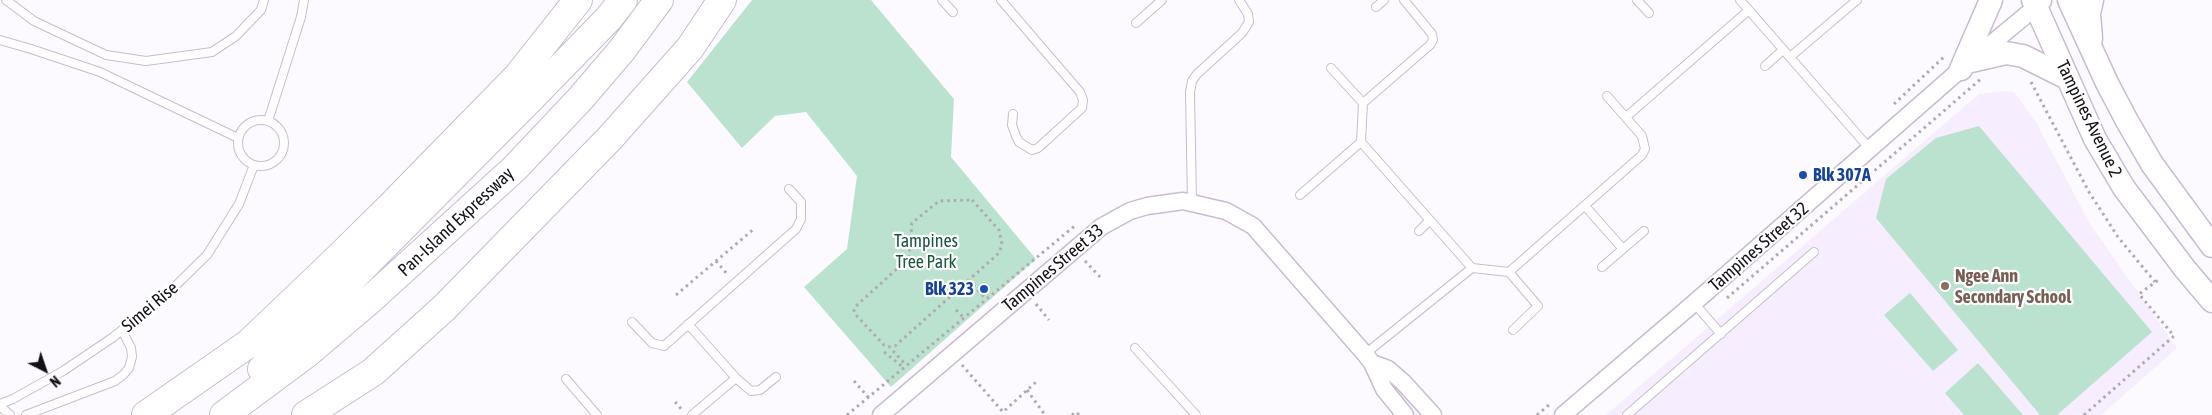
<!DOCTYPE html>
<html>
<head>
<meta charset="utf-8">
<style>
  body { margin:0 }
  #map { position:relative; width:2212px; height:415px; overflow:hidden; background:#fcfafe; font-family:"Asap Condensed",sans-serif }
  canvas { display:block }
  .north { position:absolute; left:20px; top:345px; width:50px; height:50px; -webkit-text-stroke:4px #fff; paint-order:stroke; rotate:139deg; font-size:14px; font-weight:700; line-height:20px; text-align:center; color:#141017 }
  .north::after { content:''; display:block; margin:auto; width:18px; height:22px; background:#141017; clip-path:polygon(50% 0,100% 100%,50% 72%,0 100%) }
</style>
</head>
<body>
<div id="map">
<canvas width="2212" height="415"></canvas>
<div class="north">N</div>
</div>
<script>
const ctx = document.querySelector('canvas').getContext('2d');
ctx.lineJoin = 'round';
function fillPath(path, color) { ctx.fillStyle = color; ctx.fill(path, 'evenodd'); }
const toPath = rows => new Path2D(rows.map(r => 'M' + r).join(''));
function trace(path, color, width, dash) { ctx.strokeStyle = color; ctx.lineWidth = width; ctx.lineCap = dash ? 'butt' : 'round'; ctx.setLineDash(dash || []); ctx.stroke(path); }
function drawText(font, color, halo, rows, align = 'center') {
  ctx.font = font + ' "Asap Condensed",sans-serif'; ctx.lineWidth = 4.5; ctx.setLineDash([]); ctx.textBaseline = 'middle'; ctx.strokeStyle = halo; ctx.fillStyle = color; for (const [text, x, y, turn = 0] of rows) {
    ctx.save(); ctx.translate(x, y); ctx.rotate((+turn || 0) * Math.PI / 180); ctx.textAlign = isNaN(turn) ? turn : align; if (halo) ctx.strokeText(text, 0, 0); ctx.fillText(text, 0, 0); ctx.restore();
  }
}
fillPath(toPath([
  [2004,91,2014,92,2037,124,2090,224,2177,348,2101,415,1606,415,1979,94]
]), '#f6edfe');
fillPath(toPath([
  [752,0,871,0,954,99,951,157,1036,259,891,387,804,287,847,249,857,176,806,112,775,116,742,148,687,82],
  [1979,126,2152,332,2057,415,2040,415,1876,218,1886,179,1936,138],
  [1910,293,1958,350,1933,371,1884,315],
  [1978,363,2023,415,1964,415,1945,393]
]), '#bbe2cf');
const lane = toPath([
  [6,0,34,21,106,55,146,61,212,52,236,36,261,10,264,0],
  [942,0,953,12],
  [1001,0,1080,92,1083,100,1082,108,1038,148,1032,150,1019,142,1016,136,1012,125,1013,114],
  [1404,0,1432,34,1433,40,1430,45,1363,103,1361,142,1472,268],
  [1637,0,1649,13],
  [1740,0,1870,149],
  [1376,7,1384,0],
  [1136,23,1162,0],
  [0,40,31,49,100,72,238,138],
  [1790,57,1857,0],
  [1765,66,1783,50],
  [1331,68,1363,103],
  [1626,117,1749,10],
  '238 143a23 23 0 1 1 46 0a23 23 0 1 1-46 0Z',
  [268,121,301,17,304,0],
  [1300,195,1361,142],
  [1192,203,1190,92,1192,81,1197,74,1242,33,1249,22,1248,14,1239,0],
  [1585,206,1623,249],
  [1419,231,1429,221],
  [1602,267,1644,231],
  [1509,272,1642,155,1645,149,1642,136,1607,96],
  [1694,303,1721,334],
  [632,322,652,343,664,346,796,229,801,219,801,202,789,189],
  [688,324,736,378,751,391,760,390,776,377],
  [1135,348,1196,415],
  [1365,354,1472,268,1509,272,1538,306,1513,330],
  [566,379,597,415],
  [0,404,13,399,63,371,112,338,163,298,207,255,239,204,254,165],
  [0,406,10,415],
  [26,415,115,381,123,375,129,368,132,357,131,348,122,330],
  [692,415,736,378],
  [1627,415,1814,252]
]);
const street = toPath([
  [1372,363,1388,369,1403,382,1433,415],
  [881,415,1101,227,1130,211,1147,206,1183,201,1226,211,1253,226,1365,354,1372,363,1384,389,1405,415],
  [1563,415,1694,303,1961,69,2043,1]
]);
const secondary = toPath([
  [2033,0,2095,139,2124,188,2185,269,2212,301],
  [2069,0,2107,83,2127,121,2152,164,2212,246],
  [2091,39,2089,14,2092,0],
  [1971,61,2006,53,2023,56,2067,78],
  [1961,69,1991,0]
]);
const highway = toPath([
  [262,369,530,99,608,19,623,0],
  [146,415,248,344,331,265,390,207,518,76,578,0],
  [224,415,306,354,372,298,515,168,581,98,622,50,659,0],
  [306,415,373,372,444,308,610,138,690,48,722,0]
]);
trace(lane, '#c7bcd1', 10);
trace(street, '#c7bcd1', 19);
trace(secondary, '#c7bcd1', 25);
trace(highway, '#c7bcd1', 30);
trace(toPath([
  [2031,82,2089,192,2118,237,2155,282],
  [1894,104,1946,55],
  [972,200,999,230,1002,244,999,253,895,346,888,347,884,345,855,314,854,310,856,306,909,258,912,223,939,201,972,200],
  [716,261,728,275],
  [1085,261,1100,277],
  [969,280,986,299],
  [676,295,755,228],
  [1727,298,1982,78],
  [1036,304,1049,320],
  [956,310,964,318],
  [893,351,906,365],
  [884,352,904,368],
  [962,365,1003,412,1036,382],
  [854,381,869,398],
  [1027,390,1045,415],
  [675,402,683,411],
  [847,415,1077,224],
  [1072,415,1076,412,1079,415],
  [1537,415,1550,404],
  [2084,415,2174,336,2139,294,2161,278]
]), '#adabb0', 3, [2.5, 4]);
trace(lane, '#fff', 8);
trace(street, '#fff', 16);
trace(secondary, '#fff', 22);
trace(highway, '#fff', 28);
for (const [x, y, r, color] of [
  [1803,175,5,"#1a4fb4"],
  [1945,286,5,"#8d6e63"],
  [984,289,5,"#1a4fb4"]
]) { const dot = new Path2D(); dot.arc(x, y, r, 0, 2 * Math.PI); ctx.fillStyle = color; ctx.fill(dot); trace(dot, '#fff', 2); }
drawText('18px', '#141017', '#fff', [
  ["Tampines Avenue 2",2089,119,64],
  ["Pan-Island Expressway",456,222,-43],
  ["Tampines Street 32",1759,247,-41],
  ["Tampines Street 33",1053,268,-40],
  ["Simei Rise",150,307,-40]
]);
drawText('bold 18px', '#164399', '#fff', [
  ["Blk 307A",1813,175],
  ["Blk 323",974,289,"right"]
], 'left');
drawText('18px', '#19573f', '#fff', [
  ["Tampines",926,241],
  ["Tree Park",926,262]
]);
drawText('bold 18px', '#785e54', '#fff', [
  ["Ngee Ann",1955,276],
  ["Secondary School",1955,297]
], 'left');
</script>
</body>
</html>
